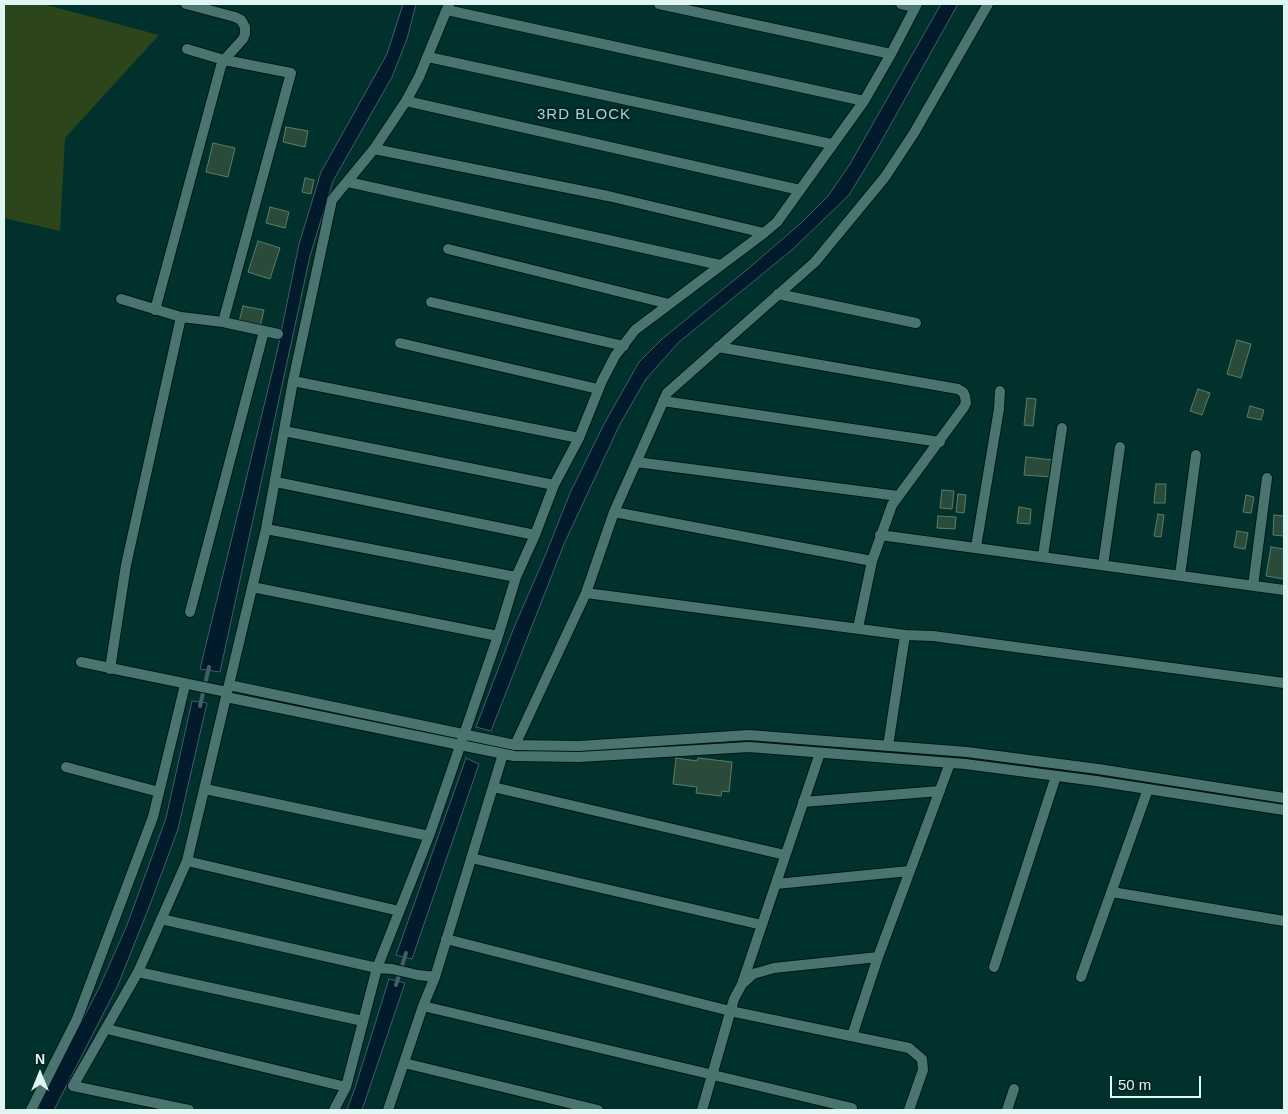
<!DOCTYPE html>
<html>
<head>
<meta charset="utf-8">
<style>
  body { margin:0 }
  #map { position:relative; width:1288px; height:1114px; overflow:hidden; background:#01312d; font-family:Helvetica,sans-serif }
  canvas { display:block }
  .frame { position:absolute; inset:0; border:5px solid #dff6f3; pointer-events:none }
  .north { position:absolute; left:15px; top:1049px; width:50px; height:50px; -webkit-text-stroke:4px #042523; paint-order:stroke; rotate:0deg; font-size:14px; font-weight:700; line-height:20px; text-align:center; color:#dff6f3 }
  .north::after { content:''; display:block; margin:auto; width:18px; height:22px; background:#dff6f3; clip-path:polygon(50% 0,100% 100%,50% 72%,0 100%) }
  .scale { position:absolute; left:1110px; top:1076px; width:91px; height:22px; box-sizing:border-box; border:2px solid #dff6f3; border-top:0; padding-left:6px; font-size:15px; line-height:18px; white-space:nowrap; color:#dff6f3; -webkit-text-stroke:4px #042523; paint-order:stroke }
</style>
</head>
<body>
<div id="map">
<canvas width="1288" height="1114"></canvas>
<div class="frame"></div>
<div class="north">N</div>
<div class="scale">50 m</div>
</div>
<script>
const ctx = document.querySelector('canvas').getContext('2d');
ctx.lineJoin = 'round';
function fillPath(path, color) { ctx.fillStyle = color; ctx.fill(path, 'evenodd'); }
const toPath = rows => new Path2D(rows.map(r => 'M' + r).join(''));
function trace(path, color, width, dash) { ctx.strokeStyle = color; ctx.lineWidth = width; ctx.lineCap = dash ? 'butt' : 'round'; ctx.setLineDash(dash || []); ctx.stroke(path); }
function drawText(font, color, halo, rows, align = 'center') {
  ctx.font = font + ' Helvetica,sans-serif'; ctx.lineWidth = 5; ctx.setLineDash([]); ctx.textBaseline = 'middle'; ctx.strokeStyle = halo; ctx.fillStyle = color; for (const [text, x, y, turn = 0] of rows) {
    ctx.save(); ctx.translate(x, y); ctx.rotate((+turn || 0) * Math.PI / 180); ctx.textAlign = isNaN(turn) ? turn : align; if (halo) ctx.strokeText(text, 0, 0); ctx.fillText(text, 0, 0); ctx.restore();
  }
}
fillPath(toPath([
  [4,4,43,4,159,35,65,138,60,231,4,218]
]), '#2d451a');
const water = toPath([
  [403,4,416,4,407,39,392,77,333,181,310,256,220,672,200,669,277,352,299,244,321,172,387,54,403,4],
  [941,4,958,4,877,149,849,195,793,249,678,343,646,379,620,424,564,544,491,731,476,727,513,630,545,556,570,493,604,424,639,362,662,339,749,268,801,223,828,196,850,164,941,4],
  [192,701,207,703,178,829,151,902,118,985,54,1110,38,1110,43,1096,100,986,127,925,166,818,192,701],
  [466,758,479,764,412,959,396,955,466,758],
  [389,979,405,983,362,1110,347,1110,355,1088,389,979]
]);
fillPath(water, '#011b2d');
trace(water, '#445d68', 1);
trace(toPath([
  [200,706,209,667],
  [396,985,406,953]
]), '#445d68', 4);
const building = toPath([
  [286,127,308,131,305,147,283,142,286,127],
  [213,143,235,148,228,177,206,172,213,143],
  [305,178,314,180,311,194,302,192,305,178],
  [270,207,289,212,285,228,266,223,270,207],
  [258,241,280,248,270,279,248,272,258,241],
  [243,306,264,310,260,327,239,322,243,306],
  [1237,340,1251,344,1241,378,1227,374,1237,340],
  [1198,389,1210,393,1202,415,1190,411,1198,389],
  [1027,398,1036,399,1033,426,1024,425,1027,398],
  [1250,406,1264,410,1261,420,1247,417,1250,406],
  [1026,457,1053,460,1051,477,1024,475,1026,457],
  [1156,484,1166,484,1165,503,1154,503,1156,484],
  [942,490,954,491,952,509,940,508,942,490],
  [958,494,966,495,964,513,956,512,958,494],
  [1246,495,1254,497,1251,513,1243,512,1246,495],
  [1019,507,1031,509,1030,524,1017,523,1019,507],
  [1158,514,1164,515,1161,537,1154,536,1158,514],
  [1274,515,1284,516,1284,536,1273,535,1274,515],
  [938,516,956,517,955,529,937,528,938,516],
  [1237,531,1248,533,1245,549,1234,547,1237,531],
  [1271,547,1284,549,1284,579,1266,576,1271,547],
  [676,758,697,761,698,758,732,762,729,792,722,791,721,796,696,793,697,787,673,784,676,758]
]);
fillPath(building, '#2b4b3a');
trace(building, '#5b7d6a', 1);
const street = toPath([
  [659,4,891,54],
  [901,4,915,7],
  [447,10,864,101],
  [187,49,224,60,291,73,223,322],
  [428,57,831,144],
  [406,101,800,190],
  [374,149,608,196,764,233],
  [348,182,720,265],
  [448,249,669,304],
  [778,294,916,323],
  [121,299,181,317,223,322,278,334],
  [431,302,624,346],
  [155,310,221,66,224,60,243,39,245,34,245,27,241,20,235,17,186,4],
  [400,343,598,389],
  [718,347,958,389,963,392,965,396,966,403,964,407,892,505,872,561,858,628],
  [293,381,579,438],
  [663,401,940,442],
  [284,431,554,485],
  [636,462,898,496],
  [276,482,535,535],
  [614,512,872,561],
  [266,529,516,577],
  [880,535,1284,590],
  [976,547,999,409,1000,391],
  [1043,556,1062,428],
  [1103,565,1120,447],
  [1180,575,1196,455],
  [1253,586,1267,478],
  [252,587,498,636],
  [586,593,905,635,933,636,1284,683],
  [190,612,264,331],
  [81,662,227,692],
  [110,669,126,565,181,317],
  [229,685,515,745,579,746,749,735,967,752,1098,769,1284,798],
  [226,697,514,756,579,757,749,747,965,764,1096,781,1284,810],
  [515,745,586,593,614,512,667,393,815,262,885,177,914,133,988,4],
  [888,746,905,635],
  [66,767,159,792],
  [493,787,785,855],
  [205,789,429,836],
  [803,802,940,791],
  [471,858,762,925],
  [187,861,399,911],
  [776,884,909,871],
  [1112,892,1284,921],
  [161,919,377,968,392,969,418,975,435,977,423,1006,388,1110],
  [446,939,730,1011,909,1048,922,1059,923,1070,909,1110],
  [994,967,1056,776],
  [138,972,363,1021],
  [435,977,503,754],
  [1081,977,1148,789],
  [742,984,820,753],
  [423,1006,852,1108],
  [107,1029,346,1087],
  [852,1036,878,957,950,763],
  [404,1063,598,1110],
  [31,1110,77,1019,153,817,185,685],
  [189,1110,73,1086,138,972,187,861,266,529,293,381,332,200,374,149,406,101,419,77,449,4],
  [334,1110,346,1087,377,968,429,836,498,636,516,577,535,535,554,485,579,438,602,381,615,356,635,330,764,233,777,222,864,101,891,54,917,4],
  [702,1110,734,999,742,984,753,974,774,968,878,957],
  [1007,1110,1014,1089]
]);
trace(street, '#021614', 12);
trace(street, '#497470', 10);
ctx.letterSpacing = '1px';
drawText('15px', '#a7d5cf', '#042523', [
  ["3RD BLOCK",584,115]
]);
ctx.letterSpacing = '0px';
</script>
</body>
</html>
